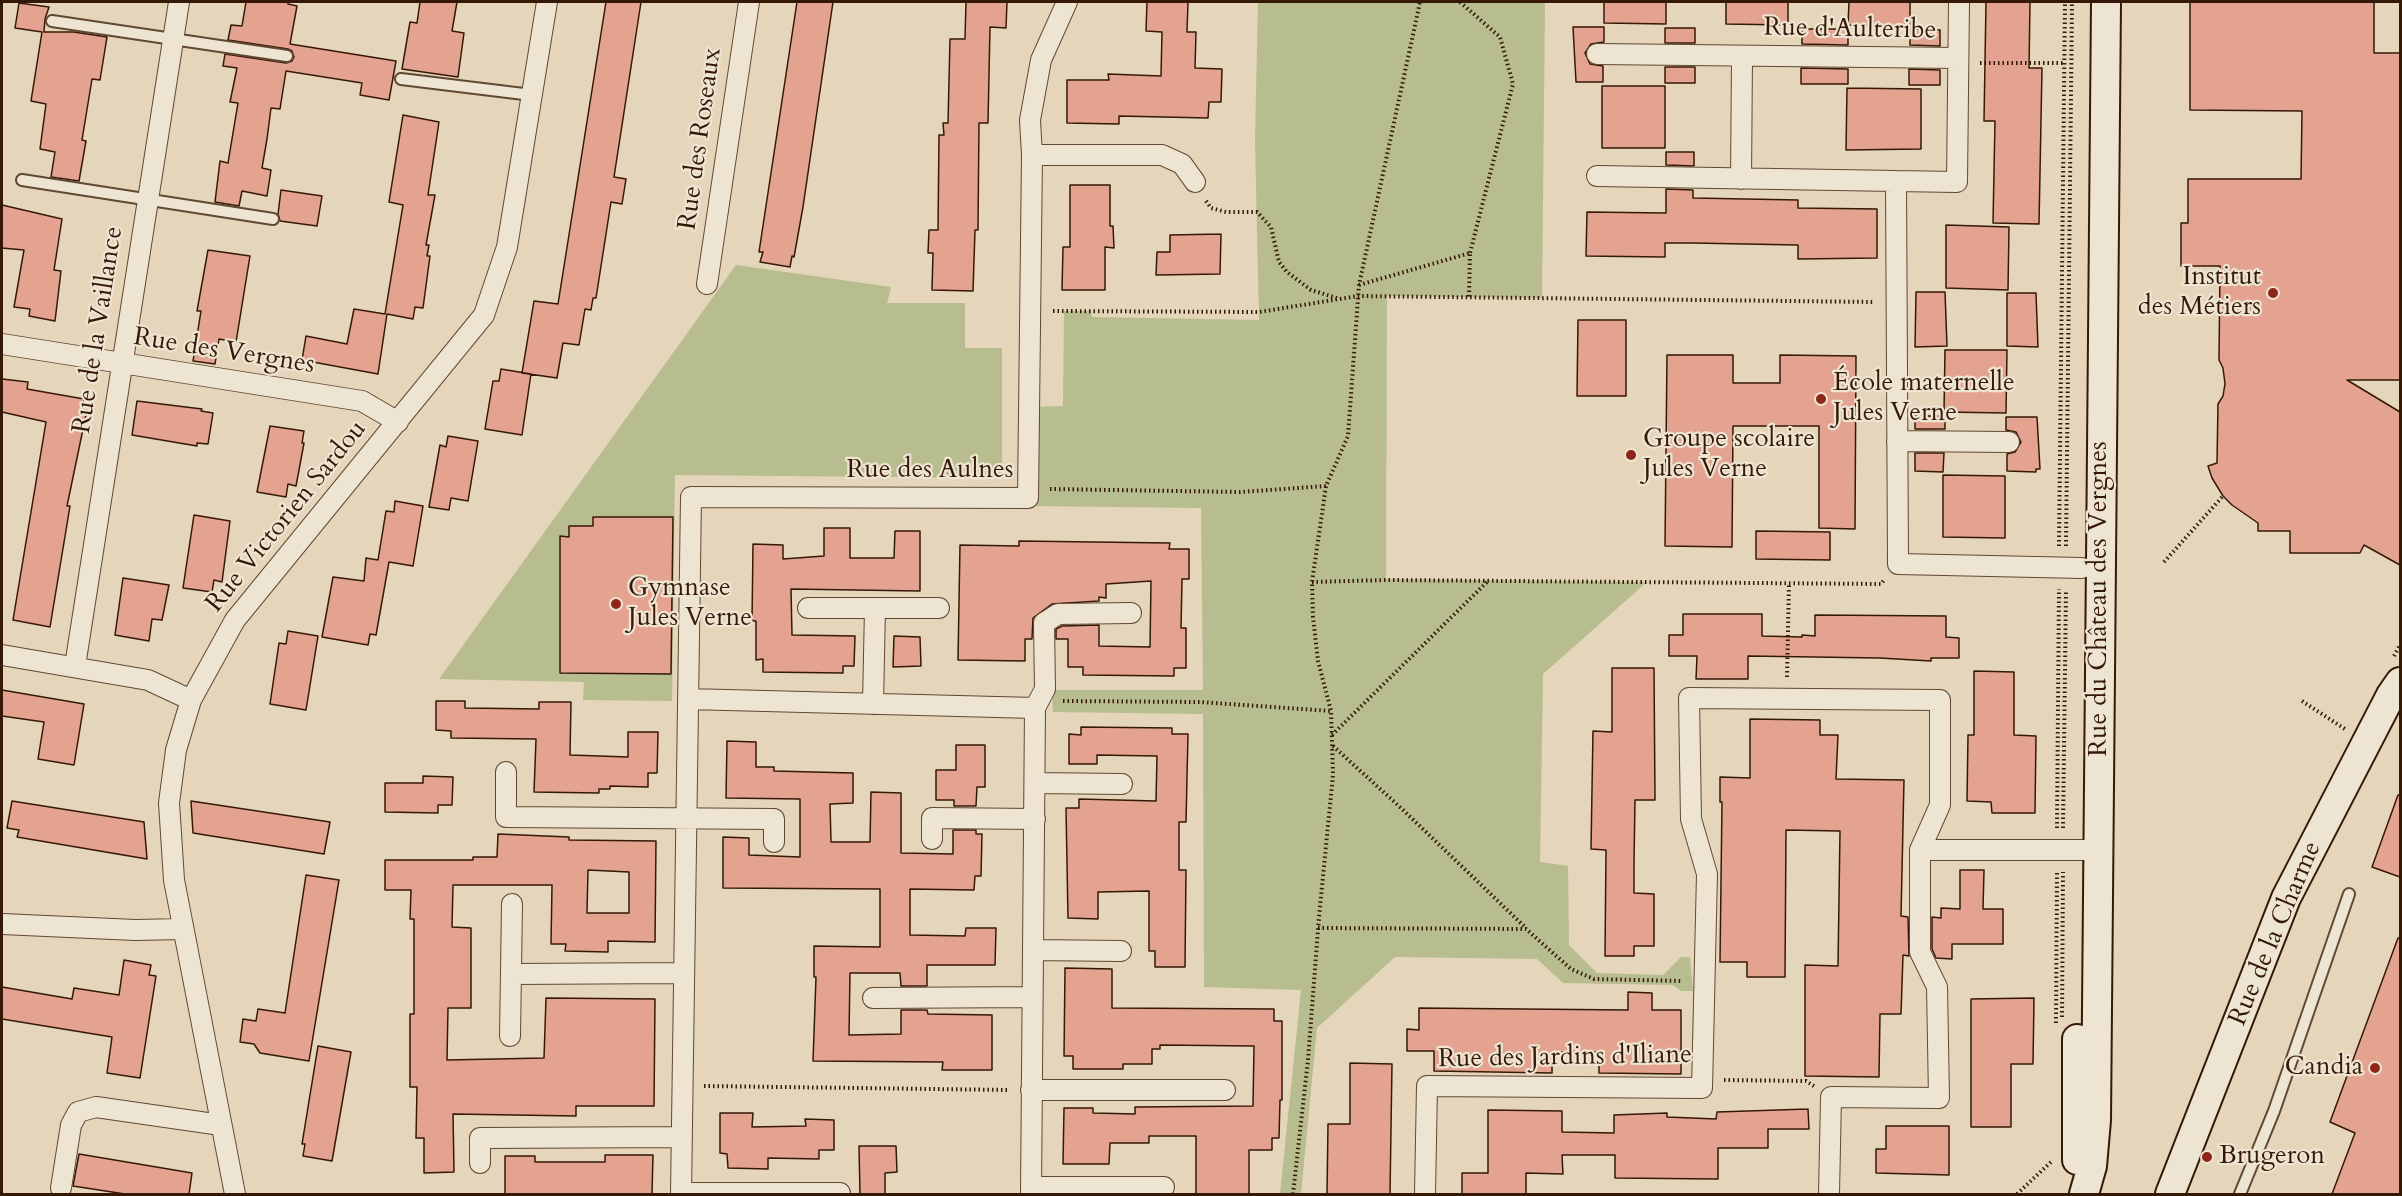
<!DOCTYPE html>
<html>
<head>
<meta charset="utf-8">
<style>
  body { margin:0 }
  #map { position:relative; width:2402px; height:1196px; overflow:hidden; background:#e5d5ba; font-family:Cardo,serif }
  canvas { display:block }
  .frame { position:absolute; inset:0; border:3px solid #351906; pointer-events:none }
</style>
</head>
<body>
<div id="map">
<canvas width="2402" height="1196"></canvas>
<div class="frame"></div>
</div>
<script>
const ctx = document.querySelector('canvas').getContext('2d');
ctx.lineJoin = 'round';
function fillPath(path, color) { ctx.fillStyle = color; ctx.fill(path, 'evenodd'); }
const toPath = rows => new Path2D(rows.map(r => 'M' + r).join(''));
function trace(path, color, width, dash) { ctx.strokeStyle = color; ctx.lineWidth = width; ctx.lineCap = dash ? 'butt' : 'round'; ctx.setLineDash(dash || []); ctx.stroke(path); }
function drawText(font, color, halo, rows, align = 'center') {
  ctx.font = font + ' Cardo,serif'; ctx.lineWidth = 4.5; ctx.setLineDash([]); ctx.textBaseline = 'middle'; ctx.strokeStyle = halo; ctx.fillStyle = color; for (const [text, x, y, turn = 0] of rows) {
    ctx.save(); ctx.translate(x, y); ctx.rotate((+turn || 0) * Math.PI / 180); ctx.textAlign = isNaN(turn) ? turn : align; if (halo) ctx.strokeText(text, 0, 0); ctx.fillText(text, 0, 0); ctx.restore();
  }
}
fillPath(toPath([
  [1258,2,1545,2,1542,298,1387,296,1386,579,1647,582,1543,674,1540,862,1568,866,1569,945,1597,973,1663,975,1681,957,1690,957,1693,991,1681,991,1673,985,1563,983,1537,959,1395,957,1317,1028,1301,1194,1280,1194,1301,990,1204,987,1203,714,1053,712,1052,690,1203,690,1201,508,1028,506,1029,407,1063,406,1064,311,1091,311,1092,317,1259,320,1255,140],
  [736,265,891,287,887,303,965,303,965,348,1002,348,1002,478,675,475,672,701,583,700,584,682,439,679]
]), '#b7bd8e');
const building = toPath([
  [246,2,288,2,288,4,297,6,290,44,396,61,389,100,360,95,362,83,286,71,280,109,271,108,267,139,262,168,271,170,267,196,242,191,239,206,215,202,220,161,228,163,238,103,230,102,237,68,223,66,225,54,286,63,292,61,294,57,292,51,288,49,228,40,231,25,242,26,246,2],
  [420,2,457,2,452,31,464,33,458,77,402,69,410,22,417,23,420,2],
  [606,2,641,2,614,177,626,179,622,204,611,202,596,298,593,298,591,310,585,309,579,345,563,343,557,378,522,373,534,301,558,304,606,2],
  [797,2,833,2,803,207,794,257,792,256,790,267,760,262,763,252,759,252,797,2],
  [966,2,1007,2,1006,28,990,27,988,123,979,123,978,230,975,230,973,291,932,290,933,253,928,253,929,230,938,230,939,135,944,135,943,123,948,123,950,39,965,39,966,2],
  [1147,2,1188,2,1187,32,1196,32,1195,68,1222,69,1221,102,1209,102,1208,118,1119,116,1119,124,1067,123,1067,80,1109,80,1108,74,1161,76,1162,32,1146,31,1147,2],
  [1604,2,1666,2,1666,24,1604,23,1604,2],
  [1726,2,1788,2,1788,25,1726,24,1726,2],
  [1849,2,1910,2,1910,26,1848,25,1849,2],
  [1986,2,2030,2,2029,68,2042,68,2039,224,1993,223,1995,121,1984,121,1986,2],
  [2190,2,2374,2,2374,53,2400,53,2400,380,2347,380,2400,412,2400,565,2364,545,2360,553,2290,553,2290,531,2258,531,2258,523,2232,505,2223,496,2212,478,2208,466,2217,463,2218,404,2223,396,2225,384,2223,368,2219,360,2220,266,2181,266,2181,223,2188,223,2188,179,2301,179,2302,111,2190,110,2190,2],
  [19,3,49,7,45,19,44,32,74,32,107,37,100,80,92,79,82,140,86,141,79,181,51,177,55,152,40,149,46,104,31,101,42,32,15,28,19,3],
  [1573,27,1604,27,1604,42,1591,44,1585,53,1590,64,1603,66,1603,82,1576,82,1573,27],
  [1665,28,1695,28,1695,43,1665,43,1665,28],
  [1802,29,1848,29,1848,45,1802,44,1802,29],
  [1910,29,1940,30,1940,46,1910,45,1910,29],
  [1665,67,1695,67,1695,83,1665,83,1665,67],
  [1801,68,1848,69,1848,84,1801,84,1801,68],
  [1909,69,1940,70,1940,85,1909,85,1909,69],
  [1602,86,1665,86,1665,148,1602,148,1602,86],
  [1847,88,1921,89,1921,149,1846,150,1847,88],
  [403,115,439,122,428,195,435,195,426,245,429,245,427,256,430,256,423,308,415,307,413,319,387,314,378,374,302,360,306,336,347,344,354,309,385,314,403,205,389,202,403,115],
  [1666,152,1694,152,1694,166,1666,165,1666,152],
  [1070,185,1110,185,1110,226,1113,226,1114,248,1105,247,1105,290,1062,290,1063,247,1070,247,1070,185],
  [1666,189,1693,190,1693,198,1798,200,1798,208,1877,209,1877,258,1798,259,1798,245,1693,243,1665,243,1665,257,1586,256,1587,212,1666,213,1666,189],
  [281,190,322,196,317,226,280,221,278,214,281,190],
  [2,205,62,219,54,270,61,271,55,321,29,316,30,309,14,307,24,250,2,248,2,205],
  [1946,225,2009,227,2008,290,1946,288,1946,225],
  [1221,234,1220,274,1156,275,1157,252,1170,252,1170,235,1221,234],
  [208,250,250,256,236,342,219,339,215,364,193,361,201,311,197,311,208,250],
  [1916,292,1945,292,1947,346,1915,347,1916,292],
  [2007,293,2036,293,2038,347,2007,346,2007,293],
  [1578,320,1626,320,1626,396,1577,396,1578,320],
  [1945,350,2007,350,2006,413,1944,412,1945,350],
  [1667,355,1733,355,1733,383,1780,383,1780,355,1856,356,1855,529,1819,528,1819,426,1733,426,1732,547,1665,546,1667,355],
  [501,369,531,374,522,435,485,429,493,381,499,381,501,369],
  [2,379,28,382,27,389,84,399,83,410,87,410,67,506,70,506,50,627,13,620,46,422,2,412,2,379],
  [137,401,202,409,201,411,213,413,208,444,197,443,197,446,132,435,137,401],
  [1915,416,1945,416,1945,429,1915,429,1915,416],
  [2006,417,2037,417,2040,469,2036,469,2036,472,2007,471,2007,454,2015,452,2021,442,2016,432,2006,430,2006,417],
  [270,426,304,431,302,443,304,443,296,486,288,484,286,497,257,492,270,426],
  [448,436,478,441,468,501,451,498,449,510,429,507,440,445,446,447,448,436],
  [1915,453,1944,453,1943,472,1915,471,1915,453],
  [1943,475,2005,476,2005,538,1943,537,1943,475],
  [395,501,423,506,413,566,389,562,376,635,370,634,368,645,322,637,333,577,364,581,366,558,378,560,386,511,394,512,395,501],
  [194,515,230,521,222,582,214,580,212,592,183,588,194,515],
  [593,517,673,517,671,674,560,673,560,536,569,537,569,526,593,526,593,517],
  [824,528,850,528,850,558,894,558,895,531,920,531,920,591,791,589,792,635,855,636,854,666,843,666,843,673,763,672,763,659,756,660,756,621,752,621,753,544,783,545,783,559,824,556,824,528],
  [1756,531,1830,532,1830,560,1756,559,1756,531],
  [1019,541,1170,543,1169,549,1189,549,1189,579,1182,579,1181,628,1186,628,1186,668,1174,668,1174,676,1083,675,1083,667,1068,667,1068,639,1056,639,1056,629,1062,626,1099,625,1099,646,1150,647,1151,581,1106,584,1106,598,1099,597,1099,601,1052,604,1033,618,1032,639,1025,639,1025,661,958,660,960,545,1019,546,1019,541],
  [123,578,169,585,162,620,152,619,149,641,115,635,123,578],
  [1683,614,1762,614,1762,636,1802,637,1802,635,1815,636,1815,615,1946,616,1946,637,1959,638,1959,658,1931,658,1931,661,1880,658,1748,656,1748,679,1696,679,1697,656,1669,656,1669,635,1683,635,1683,614],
  [288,631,318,636,306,710,270,704,279,643,286,644,288,631],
  [894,636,920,637,921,666,893,667,894,636],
  [1612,668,1654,668,1655,800,1635,800,1634,863,1634,893,1654,894,1654,946,1634,946,1634,956,1605,956,1606,850,1591,849,1593,731,1612,732,1612,668],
  [1974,671,2014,672,2014,735,2036,736,2035,813,1992,813,1991,802,1967,801,1968,735,1974,735,1974,671],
  [2,690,84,704,74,765,38,759,44,722,2,716,2,690],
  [436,701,465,701,465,708,539,709,539,702,571,702,570,755,628,757,628,732,658,732,657,773,648,773,648,787,610,786,610,789,599,789,599,793,534,792,536,739,451,738,451,731,436,730,436,701],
  [1750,719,1820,720,1820,735,1838,735,1836,779,1904,780,1901,916,1908,917,1909,956,1903,955,1901,1014,1880,1014,1879,1077,1805,1076,1805,965,1838,966,1840,831,1786,830,1785,977,1747,977,1747,962,1720,962,1722,802,1720,802,1720,777,1750,778,1750,719],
  [1081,727,1172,728,1172,734,1188,734,1186,822,1179,822,1179,870,1186,870,1185,967,1155,967,1155,951,1149,951,1149,891,1098,892,1098,919,1068,918,1066,808,1079,808,1079,799,1156,801,1157,756,1097,755,1097,764,1069,764,1069,734,1081,735,1081,727],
  [727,741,756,742,756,767,774,767,774,771,853,773,853,803,830,804,831,842,870,842,871,792,901,793,901,853,953,854,953,830,976,830,976,834,982,834,981,876,975,876,974,890,910,889,910,935,965,936,966,928,996,928,995,965,927,965,927,986,901,986,900,973,850,973,849,1035,901,1034,901,1010,927,1010,928,1014,992,1015,992,1070,942,1070,943,1062,813,1061,816,977,814,977,814,946,880,947,880,889,723,888,723,837,749,838,749,855,800,857,800,799,726,798,727,741],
  [956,745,985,745,985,787,977,787,976,806,954,806,954,800,936,800,936,770,956,770,956,745],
  [423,776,453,777,452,805,438,805,438,813,385,812,385,783,423,783,423,776],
  [2398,795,2400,795,2400,877,2372,867,2398,795],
  [12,801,144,822,147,859,17,837,19,830,7,828,12,801],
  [191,801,330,822,324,854,193,833,191,801],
  [498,834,569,837,569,840,656,841,655,942,608,941,608,952,565,951,566,944,551,944,552,885,453,885,452,927,471,928,471,1008,448,1008,447,1060,544,1058,546,998,655,999,654,1106,576,1106,576,1116,453,1114,454,1172,424,1173,424,1138,416,1138,417,1087,410,1087,410,1014,414,1014,414,919,410,919,411,890,385,890,385,860,473,860,473,857,497,857,498,834],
  [588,870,629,872,629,913,587,913,588,870],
  [1960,870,1984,870,1983,909,2003,909,2003,944,1952,944,1952,959,1936,958,1932,949,1932,917,1941,918,1941,908,1960,909,1960,870],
  [306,875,339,880,309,1061,260,1053,254,1044,240,1042,243,1019,256,1021,258,1009,285,1013,306,875],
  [2398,938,2400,938,2400,1194,2332,1194,2355,1133,2330,1122,2398,938],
  [124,960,151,965,149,975,156,976,140,1078,107,1073,112,1037,2,1019,2,987,72,999,74,988,119,995,124,960],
  [1065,968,1112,969,1112,1008,1274,1009,1274,1021,1282,1021,1282,1100,1280,1100,1279,1138,1272,1138,1272,1150,1249,1150,1249,1194,1196,1194,1196,1136,1149,1136,1149,1143,1110,1143,1109,1164,1063,1164,1064,1108,1093,1108,1093,1113,1135,1114,1135,1107,1253,1106,1254,1046,1160,1045,1160,1049,1152,1049,1152,1064,1123,1064,1123,1069,1073,1069,1073,1056,1064,1056,1065,968],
  [1628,992,1652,993,1652,1010,1681,1010,1681,1074,1599,1073,1599,1052,1552,1052,1552,1073,1434,1071,1434,1051,1407,1051,1407,1029,1419,1030,1419,1008,1628,1010,1628,992],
  [2034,998,2033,1064,2011,1064,2011,1127,1971,1127,1971,999,2034,998],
  [318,1046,351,1052,332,1161,303,1156,305,1144,302,1144,318,1046],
  [1350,1063,1392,1064,1390,1194,1327,1194,1328,1124,1350,1124,1350,1063],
  [1808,1109,1809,1129,1768,1129,1768,1148,1718,1148,1718,1179,1615,1178,1615,1155,1562,1155,1563,1174,1526,1173,1526,1194,1462,1194,1462,1173,1488,1173,1488,1110,1562,1111,1562,1132,1614,1133,1614,1115,1667,1113,1667,1117,1716,1119,1717,1112,1808,1109],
  [720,1113,753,1113,752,1127,806,1126,805,1119,834,1120,834,1150,819,1150,819,1159,768,1158,768,1169,728,1168,727,1154,720,1153,720,1113],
  [1886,1126,1949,1126,1949,1175,1876,1173,1876,1149,1886,1149,1886,1126],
  [859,1146,896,1146,897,1172,885,1173,885,1194,860,1194,859,1146],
  [79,1154,192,1173,189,1194,125,1194,73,1186,79,1154],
  [605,1155,653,1155,652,1194,505,1194,505,1156,535,1156,535,1162,605,1162,605,1155]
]);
fillPath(building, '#e3a390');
trace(building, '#351906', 1.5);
const lane = toPath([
  [52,21,287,56],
  [401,79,532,95],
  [22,180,273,219],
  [2240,1194,2274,1111,2349,894]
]);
const street = toPath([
  [1959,2,1957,182,1896,181,1898,564,2082,568],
  [1597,54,1958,58],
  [1032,155,1162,155,1182,164,1195,182],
  [1597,176,1896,181],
  [1741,179,1742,56],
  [707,284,749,2],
  [2,344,362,401,398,422],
  [1897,441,2009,442],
  [808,608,939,608],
  [2,655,148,680,191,700],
  [75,666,179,2],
  [688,699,1035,708],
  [873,704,875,608],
  [506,772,506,817,774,819,774,842],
  [1035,783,1122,784],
  [932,839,932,818,1035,819],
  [1920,850,2098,850],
  [2,924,135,930,183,929],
  [1033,950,1121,951],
  [511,974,684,973],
  [873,998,1032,997],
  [510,1036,512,904],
  [1031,1090,1225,1090],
  [480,1163,480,1138,682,1137],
  [1031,1187,1164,1187],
  [61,1188,71,1125,78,1112,96,1107,221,1125],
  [681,1193,840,1193],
  [235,1194,174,880,169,803,176,750,191,700,235,620,484,315,507,247,547,2],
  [681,1194,691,497,1028,498,1032,155,1030,120,1041,60,1067,2],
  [1031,1194,1035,708,1045,689,1044,623,1058,614,1131,613],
  [1425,1194,1427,1086,1702,1088,1707,874,1691,819,1689,698,1940,700,1940,805,1920,850,1920,952,1937,987,1939,1098,1831,1097,1829,1194]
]);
const secondary = toPath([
  [2077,1039,2077,1160],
  [2084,1194,2092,1166,2096,1120,2106,2],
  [2170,1194,2286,898,2391,695,2400,682]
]);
trace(lane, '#614833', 14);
trace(street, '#614833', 22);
trace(secondary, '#351906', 32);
trace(toPath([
  [1460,2,1500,37,1513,84,1470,253],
  [1980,63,2065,63],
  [1206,201,1211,208,1226,212,1257,212,1271,227,1279,262,1287,272,1311,290,1337,298],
  [1359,285,1470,253,1469,297],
  [1053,311,1259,312,1358,296,1875,302],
  [1050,489,1240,492,1326,486],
  [2059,546,2065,2],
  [2066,546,2072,2],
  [2164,562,2223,496],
  [1312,582,1386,580,1881,584,1884,580],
  [2394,656,2400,645],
  [1787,677,1789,584],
  [1063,701,1200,702,1331,711],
  [2302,701,2345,729],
  [1332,735,1488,581],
  [1333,746,1401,808,1526,928],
  [2057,828,2059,589],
  [2063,828,2066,590],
  [1318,928,1526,929,1571,969,1594,979,1683,981],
  [2062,1017,2063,872],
  [2056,1023,2057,871],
  [1724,1080,1806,1081,1814,1086],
  [704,1086,1009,1090],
  [1293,1194,1308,1060,1319,917,1333,775,1331,711,1318,661,1313,617,1312,582,1326,486,1348,436,1359,285,1420,2],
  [2017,1194,2051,1162]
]), '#351906', 4, [1.5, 3]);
trace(lane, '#eee4d2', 10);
trace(street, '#eee4d2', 20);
trace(secondary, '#eee4d2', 28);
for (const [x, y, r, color] of [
  [2273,293,6,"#8f2418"],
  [1821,399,6,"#8f2418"],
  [1631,455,6,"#8f2418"],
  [616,604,6,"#8f2418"],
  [2375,1068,6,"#8f2418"],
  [2207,1157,6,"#8f2418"]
]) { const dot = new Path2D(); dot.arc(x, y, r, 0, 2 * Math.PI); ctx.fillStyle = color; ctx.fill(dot); trace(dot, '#eee4d2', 2); }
drawText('26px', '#351906', '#eee4d2', [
  ["Rue d'Aulteribe",1850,30,1],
  ["Rue des Roseaux",701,139,-82],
  ["Rue de la Vaillance",99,330,-81],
  ["Rue des Vergnes",224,352,9],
  ["Rue des Aulnes",930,471],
  ["Rue Victorien Sardou",287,517,-51],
  ["Rue du Château des Vergnes",2100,599,-90],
  ["Rue de la Charme",2276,934,-67],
  ["Rue des Jardins d'Iliane",1565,1058,-1]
]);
drawText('26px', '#351906', '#eee4d2', [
  ["Institut",2261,278,"right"],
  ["des Métiers",2261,308,"right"],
  ["École maternelle",1833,384],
  ["Jules Verne",1833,414],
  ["Groupe scolaire",1643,440],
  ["Jules Verne",1643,470],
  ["Gymnase",628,589],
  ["Jules Verne",628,619],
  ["Candia",2363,1068,"right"],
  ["Brugeron",2219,1157]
], 'left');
</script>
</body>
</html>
